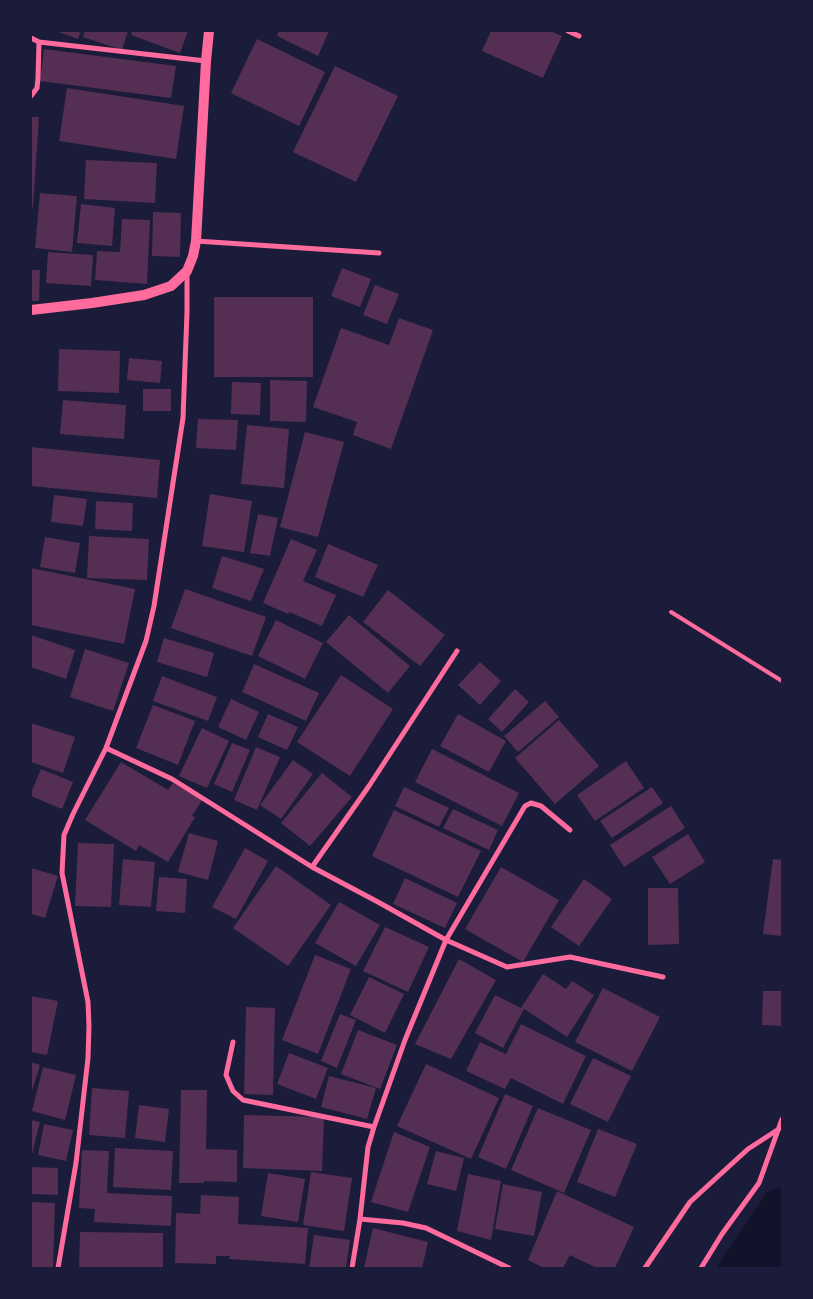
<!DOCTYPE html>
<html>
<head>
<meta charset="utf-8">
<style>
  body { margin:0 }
  #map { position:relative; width:813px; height:1299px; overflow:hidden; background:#1b1b3a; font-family:"Space Grotesk",sans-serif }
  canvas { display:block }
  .frame { position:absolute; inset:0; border:32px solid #1b1b3a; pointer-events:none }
</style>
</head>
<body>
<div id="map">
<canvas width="813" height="1299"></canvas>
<div class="frame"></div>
</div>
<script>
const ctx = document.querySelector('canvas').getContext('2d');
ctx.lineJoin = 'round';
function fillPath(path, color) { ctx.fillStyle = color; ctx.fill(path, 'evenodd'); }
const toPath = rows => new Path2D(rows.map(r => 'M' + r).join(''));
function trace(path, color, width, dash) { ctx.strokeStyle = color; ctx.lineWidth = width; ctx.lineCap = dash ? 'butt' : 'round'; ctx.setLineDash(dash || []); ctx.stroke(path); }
fillPath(toPath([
  [782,1186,782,1268,716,1268,767,1192]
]), '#12122b');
fillPath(toPath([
  [56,31,81,31,78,39],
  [85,31,128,31,122,50,83,37],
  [132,31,188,31,180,53,131,35],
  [279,31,329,31,318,56,277,36],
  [491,31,550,31,562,36,543,78,482,51],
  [257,39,325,72,299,126,231,93],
  [44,49,176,66,171,98,40,81],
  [335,66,398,96,356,182,293,152],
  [67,88,184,106,176,159,59,141],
  [31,117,39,117,33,207,31,207],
  [86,160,157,163,155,203,84,199],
  [40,193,77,196,72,252,35,248],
  [81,204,115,208,112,246,77,243],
  [153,212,181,213,180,257,152,256],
  [122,219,150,220,147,284,95,280,97,251,120,252],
  [48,252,93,255,91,286,46,283],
  [342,268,371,279,360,307,331,296],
  [31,270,40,270,39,301,31,301],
  [375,285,399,294,387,324,363,315],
  [214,297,313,297,313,377,214,377],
  [399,318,433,330,391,449,353,435,357,422,313,407,341,328,389,345],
  [59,349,120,351,119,393,58,391],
  [129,358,162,361,160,383,127,380],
  [270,380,307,381,306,422,270,421],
  [232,382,261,383,260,415,231,414],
  [143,389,171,389,171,411,143,411],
  [63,400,126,405,124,439,60,434],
  [198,419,238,420,236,450,196,448],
  [247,425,289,429,284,488,241,484],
  [305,432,344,442,318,537,280,527],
  [31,447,160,460,157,498,31,486],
  [210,494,252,501,244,552,202,546],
  [54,495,87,499,83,526,51,522],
  [96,501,133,503,132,531,95,529],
  [258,514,278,518,270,556,250,553],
  [89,536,149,539,147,580,87,578],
  [45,537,80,543,75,573,40,567],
  [291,539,317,550,303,581,336,595,322,626,289,612,288,614,263,603],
  [328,544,378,565,363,597,315,577],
  [222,556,264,569,251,601,212,588],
  [31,568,135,589,124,644,31,625],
  [185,589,266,617,252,656,171,628],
  [388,590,445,635,420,666,363,622],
  [349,615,410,666,388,693,326,642],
  [276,620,323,643,305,679,258,656],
  [31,635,75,650,66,679,31,667],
  [164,638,214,653,207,677,157,662],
  [85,649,129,663,113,711,70,697],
  [480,662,501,681,480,705,458,685],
  [254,664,319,693,306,721,242,692],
  [341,675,393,709,350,776,297,742],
  [162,676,217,697,208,721,153,701],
  [515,689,529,702,502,732,488,719],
  [231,699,259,712,246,740,218,727],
  [545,701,559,717,518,752,504,736],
  [153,705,195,721,178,765,136,748],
  [268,714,298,727,287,750,258,737],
  [458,714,506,741,489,772,440,746],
  [559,720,599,766,555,804,515,758],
  [31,723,75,737,63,773,31,762],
  [202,728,229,741,207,788,179,776],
  [232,743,250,750,232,792,214,784],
  [256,747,280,757,257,810,234,800],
  [432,749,519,793,502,826,415,782],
  [293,760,313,774,281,819,260,805],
  [626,761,644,788,595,821,577,795],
  [121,762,168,790,173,783,202,800,192,816,195,817,168,862,139,845,136,851,85,820],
  [41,769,73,782,62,809,31,796,31,793],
  [322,773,352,797,310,846,281,823],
  [404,787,449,808,439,827,395,806],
  [652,787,663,803,612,838,600,821],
  [671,806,685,828,624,867,610,845],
  [453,809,498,830,489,850,443,828],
  [394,810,481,851,458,897,372,856],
  [189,833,218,841,208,880,178,872],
  [688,834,705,862,670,884,652,857],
  [78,843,114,844,111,907,75,906],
  [245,848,268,861,236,919,212,907],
  [123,859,155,862,151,907,119,905],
  [773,859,782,860,782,936,763,934],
  [276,866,331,905,288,966,233,928],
  [501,867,559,900,523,962,465,929],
  [31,868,58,876,45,918,31,914],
  [159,877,187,879,185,913,156,911],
  [405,878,457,903,445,928,393,904],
  [584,879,612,899,579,946,551,927],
  [648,888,678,888,679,944,648,945],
  [339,902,380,925,356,966,315,943],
  [385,927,429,947,408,992,363,971],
  [315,955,351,969,318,1054,282,1040],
  [459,959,496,980,451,1059,415,1044],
  [543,974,566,989,572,981,594,995,567,1037,524,1009,503,1048,475,1033,495,995,521,1008],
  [369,977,404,994,385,1033,350,1015],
  [603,988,660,1017,632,1071,575,1042],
  [763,991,782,991,782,1026,762,1025],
  [31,996,58,1001,47,1055,31,1052],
  [246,1007,275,1008,273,1095,244,1094],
  [340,1014,356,1020,337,1068,321,1061],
  [521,1024,586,1056,563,1104,511,1078,505,1089,466,1071,480,1042,506,1054],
  [358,1030,397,1045,380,1089,341,1074],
  [289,1053,328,1068,316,1099,277,1084],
  [593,1058,631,1076,608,1122,570,1104],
  [31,1062,40,1065,32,1091,31,1091],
  [426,1064,499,1098,471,1159,397,1126],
  [43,1067,76,1075,65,1120,32,1111],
  [329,1076,376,1088,367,1119,321,1107],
  [92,1088,129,1091,125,1138,89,1135],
  [181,1090,207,1090,206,1149,237,1150,237,1182,204,1181,204,1183,179,1183],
  [505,1094,533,1106,506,1169,478,1157],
  [139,1105,169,1109,165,1142,135,1138],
  [538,1108,591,1130,564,1193,511,1170],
  [244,1115,324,1117,322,1171,243,1168],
  [31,1120,40,1122,32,1154,31,1154],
  [44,1124,73,1130,66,1161,38,1155],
  [598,1129,637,1144,615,1197,577,1182],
  [394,1132,430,1147,408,1212,371,1202],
  [115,1148,173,1151,171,1190,113,1187],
  [82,1150,109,1151,107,1193,172,1196,171,1226,94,1222,95,1209,79,1208],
  [436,1151,464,1158,456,1191,427,1184],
  [31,1167,58,1168,58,1195,31,1194],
  [311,1172,352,1178,344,1231,303,1225],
  [268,1173,305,1179,298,1222,261,1216],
  [468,1174,501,1181,491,1240,457,1231],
  [503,1184,542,1192,534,1236,495,1229],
  [557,1191,634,1227,615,1268,597,1268,570,1255,563,1268,544,1268,528,1260],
  [201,1195,239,1197,238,1224,308,1228,305,1264,229,1259,230,1256,216,1256,216,1264,175,1263,176,1213,200,1214],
  [31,1202,55,1203,53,1268,31,1268],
  [373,1228,428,1242,422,1268,364,1268],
  [80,1232,163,1233,163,1268,79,1268],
  [314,1235,350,1240,346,1268,309,1268]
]), '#542f53');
trace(toPath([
  [671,612,782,681]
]), '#ff6b9d', 4);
trace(toPath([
  [568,31,579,36],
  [31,38,39,42,38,78,37,88,31,96],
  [39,42,206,61],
  [196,241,379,253],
  [106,748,172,779,312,867,378,902,446,940,507,967,570,957,663,977],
  [312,867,369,786,457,651],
  [233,1042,226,1075,233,1091,243,1100,374,1127],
  [360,1219,403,1223,426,1228,509,1268],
  [58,1268,76,1163,88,1058,89,1026,88,1002,62,873,64,835,73,814,106,748,146,641,154,606,183,418,187,312,187,273],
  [352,1268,360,1219,368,1147,374,1127,405,1040,446,940,525,806,531,803,541,806,570,830],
  [645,1268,690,1202,748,1149,782,1127],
  [701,1268,722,1234,759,1183,782,1119]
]), '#ff6b9d', 5);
trace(toPath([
  [31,310,92,303,144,295,171,286,187,271,193,256,196,241,206,61,209,31]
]), '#ff6b9d', 10);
</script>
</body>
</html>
